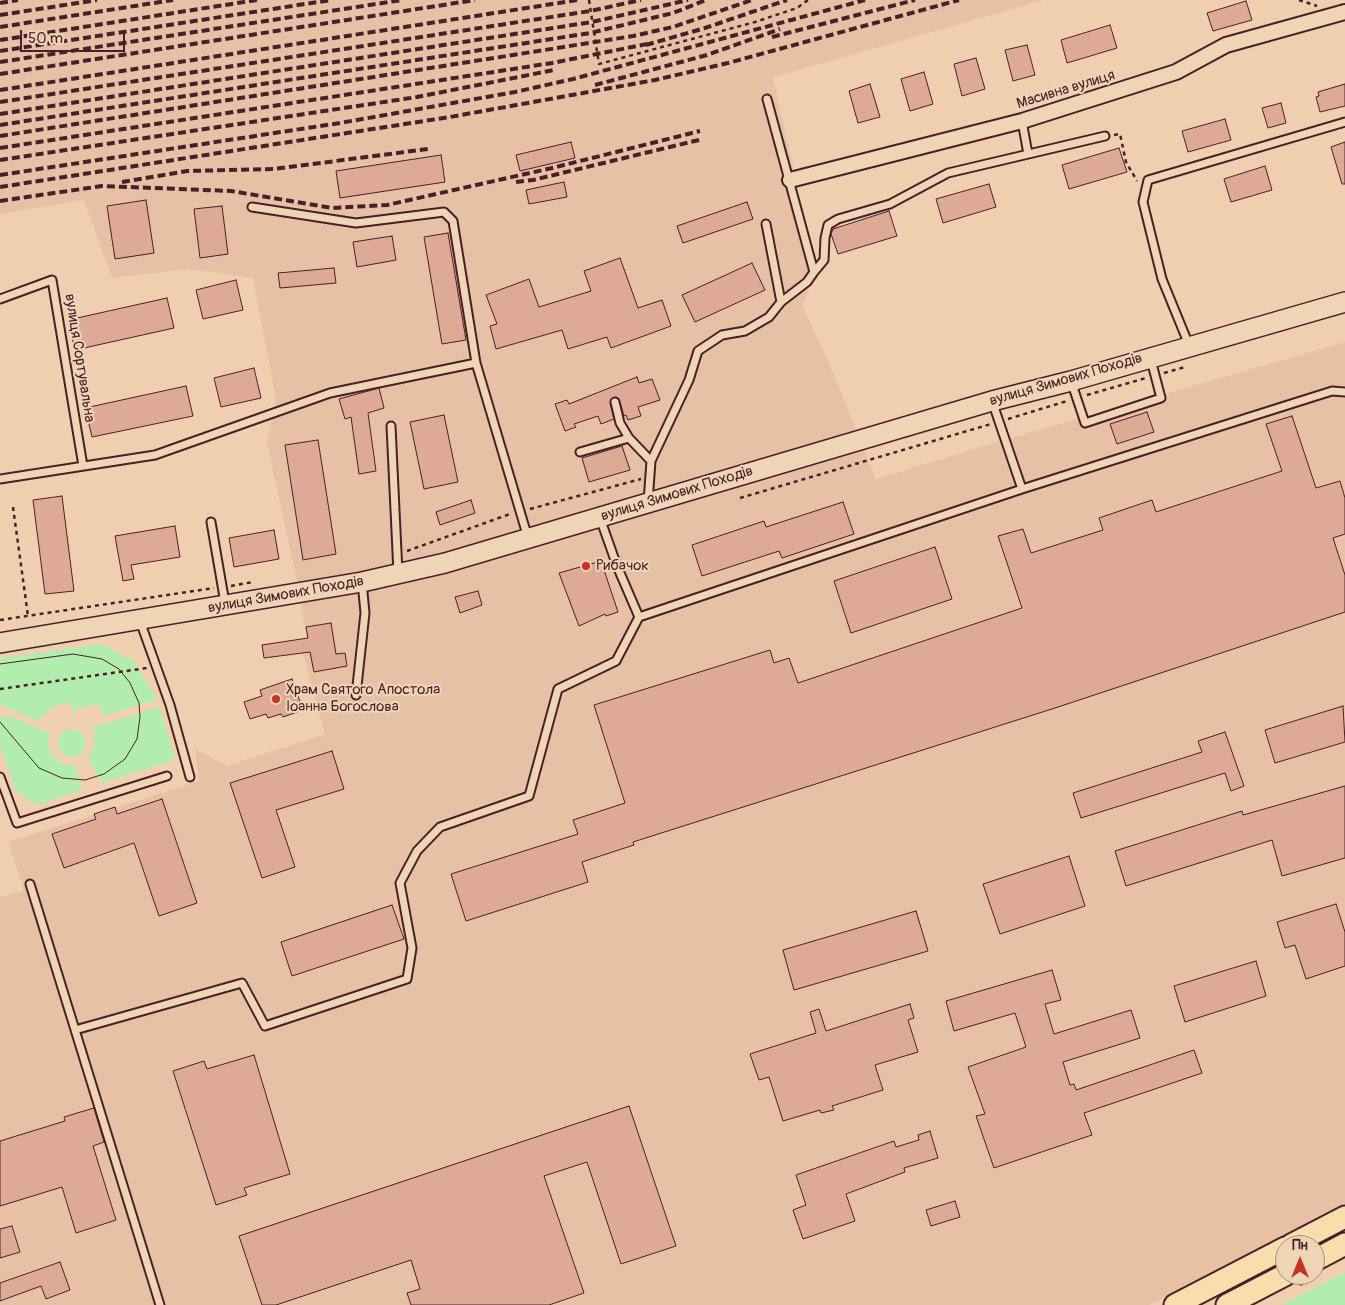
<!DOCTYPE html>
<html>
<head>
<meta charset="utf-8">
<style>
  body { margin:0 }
  #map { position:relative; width:1345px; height:1305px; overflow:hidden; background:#f0cfb1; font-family:Pangolin,sans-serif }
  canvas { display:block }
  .north { position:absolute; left:1275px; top:1235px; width:50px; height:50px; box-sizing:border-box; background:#eed5b6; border:1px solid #ac8c7e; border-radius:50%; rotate:0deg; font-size:14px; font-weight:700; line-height:20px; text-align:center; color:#4a1f2b }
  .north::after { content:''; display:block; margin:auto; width:18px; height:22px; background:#c8321e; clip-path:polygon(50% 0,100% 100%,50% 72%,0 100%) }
  .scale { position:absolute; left:20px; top:30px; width:105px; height:22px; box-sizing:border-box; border:2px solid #4a1f2b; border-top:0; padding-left:6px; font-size:15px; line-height:18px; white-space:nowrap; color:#4a1f2b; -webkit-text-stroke:4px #eed5b6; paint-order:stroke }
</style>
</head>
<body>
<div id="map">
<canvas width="1345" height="1305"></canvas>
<div class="north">Пн</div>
<div class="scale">50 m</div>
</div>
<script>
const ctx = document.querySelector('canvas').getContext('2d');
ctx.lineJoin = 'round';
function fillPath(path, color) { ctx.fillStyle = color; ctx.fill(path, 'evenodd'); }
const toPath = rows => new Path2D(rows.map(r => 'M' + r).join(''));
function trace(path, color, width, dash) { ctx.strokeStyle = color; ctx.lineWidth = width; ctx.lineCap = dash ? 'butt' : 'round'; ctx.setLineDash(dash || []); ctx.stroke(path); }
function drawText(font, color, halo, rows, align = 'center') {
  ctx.font = font + ' Pangolin,sans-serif'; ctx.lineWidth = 4; ctx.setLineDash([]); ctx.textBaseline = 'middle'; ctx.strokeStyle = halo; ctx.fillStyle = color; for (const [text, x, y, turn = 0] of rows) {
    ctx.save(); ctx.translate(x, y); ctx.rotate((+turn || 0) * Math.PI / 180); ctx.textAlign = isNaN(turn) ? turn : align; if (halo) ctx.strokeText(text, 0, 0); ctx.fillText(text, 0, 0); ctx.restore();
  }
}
fillPath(toPath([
  [0,0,1043,0,773,77,816,271,802,306,827,358,876,479,997,442,1345,342,1345,1204,1149,1305,0,1305,0,897,24,890,8,842,199,781,195,749,227,766,325,734,302,649,308,647,298,584,267,443,276,398,253,278,188,269,112,278,84,200,0,214]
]), '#e7c1a6');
fillPath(toPath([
  [101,644,134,661,157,700,102,716,98,704,77,708,75,713,72,713,71,704,68,703,55,705,37,721,0,705,0,658],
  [159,707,174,756,171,761,101,783,88,758,94,743,93,727],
  [10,716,49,734,48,744,51,754,62,764,74,765,82,790,36,805,15,790,0,746,0,717],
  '57 743a14 14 0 1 1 28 0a14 14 0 1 1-28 0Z',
  [1345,1272,1345,1305,1281,1305]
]), '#b3ecaf');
const building = toPath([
  [1246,1,1252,20,1213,31,1207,13,1246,1],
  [1110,25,1117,48,1067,63,1061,40,1110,25],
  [1027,45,1035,75,1013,81,1005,50,1027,45],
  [976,58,985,89,962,96,954,64,976,58],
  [924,72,933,104,910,111,901,79,924,72],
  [870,84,880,117,858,123,849,91,870,84],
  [1345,84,1345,106,1320,112,1316,97,1319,96,1318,92,1345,84],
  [1281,103,1286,123,1268,128,1262,108,1281,103],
  [1225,119,1231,140,1188,152,1182,131,1225,119],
  [571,142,575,158,520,171,516,155,571,142],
  [1345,142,1345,184,1342,184,1331,147,1345,142],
  [1119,148,1127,172,1069,189,1062,165,1119,148],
  [441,155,445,182,340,198,336,171,441,155],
  [1265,166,1272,190,1231,202,1224,179,1265,166],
  [564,182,567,197,529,204,526,190,564,182],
  [989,184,996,207,943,223,936,199,989,184],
  [146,200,154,253,115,259,107,206,146,200],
  [747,202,753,219,683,243,677,226,747,202],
  [222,206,228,254,200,258,194,209,222,206],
  [889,211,897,236,838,254,831,234,833,229,889,211],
  [448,233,466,340,442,344,424,237,448,233],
  [392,236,396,260,357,267,353,242,392,236],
  [620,258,638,308,662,300,671,326,611,348,607,337,568,349,562,330,496,349,490,326,497,324,486,295,529,279,539,307,591,291,584,271,620,258],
  [752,263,765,290,695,322,682,295,752,263],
  [334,268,336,283,280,288,278,273,334,268],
  [236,280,243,310,203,319,196,290,236,280],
  [167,298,174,328,75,350,68,320,167,298],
  [254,368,261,398,221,407,214,378,254,368],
  [637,377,639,383,652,379,660,400,638,407,641,416,628,420,626,415,624,416,619,399,614,397,610,403,614,419,601,424,598,416,574,424,576,427,565,431,555,404,567,400,569,404,637,377],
  [186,386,193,416,92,437,85,408,186,386],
  [379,388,384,408,368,413,376,471,359,474,351,417,345,419,339,399,379,388],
  [1147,412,1154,432,1117,444,1110,424,1147,412],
  [444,415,458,482,424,489,410,422,444,415],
  [1292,416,1316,488,1340,481,1345,498,1345,534,1333,538,1345,575,1345,612,1055,708,633,842,634,845,582,862,588,882,466,921,451,874,578,834,573,820,625,803,594,705,770,650,774,663,789,658,798,683,1022,608,998,536,1023,529,1031,553,1103,530,1099,518,1152,500,1156,512,1282,471,1266,424,1292,416],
  [318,440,336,554,303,560,285,445,318,440],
  [622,446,630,470,589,482,582,458,622,446],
  [62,496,74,591,45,594,33,500,62,496],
  [471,500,475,513,440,525,436,512,471,500],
  [843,502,854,534,782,558,779,551,702,576,692,545,764,521,766,527,843,502],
  [175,526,180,557,131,565,134,579,123,581,115,536,175,526],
  [274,530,279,559,234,567,229,538,274,530],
  [935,547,952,599,851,633,834,581,935,547],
  [601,561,618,612,606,616,605,614,579,626,559,573,601,561],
  [478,591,482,605,460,613,455,597,478,591],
  [331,623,336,654,345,653,347,666,314,672,310,652,264,658,262,645,308,638,306,627,331,623],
  [292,679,303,710,283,717,281,714,268,718,266,714,250,719,244,702,262,696,260,690,292,679],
  [1343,706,1345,742,1275,763,1265,730,1343,706],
  [1225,732,1244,786,1231,791,1225,773,1081,818,1073,793,1202,752,1198,741,1225,732],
  [332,751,344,789,276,810,295,867,262,878,230,783,332,751],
  [1345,786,1345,858,1282,876,1272,840,1126,886,1115,851,1242,811,1243,815,1345,786],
  [162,799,197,903,159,916,134,843,64,868,52,834,96,819,94,814,115,807,117,814,162,799],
  [1069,856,1085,906,1000,934,983,884,1069,856],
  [1336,904,1345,932,1345,966,1306,979,1295,945,1285,948,1277,922,1336,904],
  [392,905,404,939,292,976,281,942,392,905],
  [916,911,928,951,794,990,783,950,916,911],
  [1256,961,1266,996,1185,1022,1174,986,1256,961],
  [1052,970,1061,1000,1045,1004,1054,1034,1131,1010,1140,1038,1063,1062,1070,1085,1074,1084,1076,1090,1194,1050,1202,1073,1084,1113,1092,1135,994,1168,976,1116,985,1114,968,1067,1026,1047,1015,1013,954,1031,946,1001,1052,970],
  [910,1004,914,1018,908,1020,918,1052,875,1065,883,1090,832,1106,834,1110,821,1113,820,1110,783,1121,769,1077,759,1080,750,1054,816,1033,810,1012,819,1009,826,1031,910,1004],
  [254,1055,290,1174,244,1188,247,1195,216,1205,173,1071,204,1061,207,1069,254,1055],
  [629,1106,676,1246,621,1264,587,1162,544,1176,584,1293,549,1305,411,1305,407,1293,420,1289,411,1260,276,1305,262,1305,239,1236,629,1106],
  [94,1108,104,1142,93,1146,116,1220,76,1233,62,1187,0,1206,0,1141,65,1121,64,1117,94,1108],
  [930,1131,938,1158,904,1168,905,1172,846,1194,855,1221,803,1239,793,1210,806,1205,796,1175,894,1141,896,1147,919,1140,918,1135,930,1131],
  [955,1201,960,1217,931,1226,926,1210,955,1201],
  [12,1226,20,1252,0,1258,0,1229,12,1226],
  [60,1262,70,1290,46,1299,41,1286,0,1301,0,1283,60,1262]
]);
fillPath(building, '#ddaa95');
trace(building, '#4a1f2b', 1);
const service = toPath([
  [1022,121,1028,154],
  [252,207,356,223,444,212,453,221,476,363,528,538],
  [766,224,781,302],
  [814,272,824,260,825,238,828,225,838,219,890,204,948,173,1105,136],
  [0,299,52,280,83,466],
  [1189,345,1162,279,1143,202,1148,180,1345,122],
  [1071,381,1085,423,1161,398,1151,360],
  [992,401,1022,489],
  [615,402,620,423,629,438],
  [391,426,398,573],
  [580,452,629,438,651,461],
  [0,479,155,455,330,393,476,363],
  [648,502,651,461,689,380,698,351,722,335,745,331,769,317,781,302,807,282,814,272,767,99],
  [211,522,225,603],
  [639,617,1022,489,1332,391,1345,392],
  [140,621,170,705,190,777],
  [356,695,365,613,362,582],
  [0,777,17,823,167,776],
  [30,884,160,1305],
  [75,1030,242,983,265,1026,407,979,412,948,400,883,417,851,440,827,529,796,558,689,616,661,639,617,617,566,600,518]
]);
const minor = toPath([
  [790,180,1022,121,1176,72,1226,45,1345,12]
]);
const secondary = toPath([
  [0,643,362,582,445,563,992,401,1071,381,1345,302]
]);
const primary = toPath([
  [1291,1245,1345,1217],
  [1315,1260,1345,1244],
  [1175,1305,1285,1248],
  [1227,1305,1285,1275]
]);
trace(service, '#4a1f2b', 11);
trace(minor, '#4a1f2b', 18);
trace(secondary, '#4a1f2b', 22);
trace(primary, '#4a1f2b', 25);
trace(toPath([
  [589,0,599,64,755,22,797,8,808,0],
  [1299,0,1317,6],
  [1114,135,1120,134,1126,162,1137,181],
  [1164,373,1185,367],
  [1087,395,1146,378],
  [1008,419,1067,401],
  [740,498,991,424],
  [13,507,28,616],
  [530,509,641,479],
  [407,551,510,514],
  [231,586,253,582],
  [0,620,214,588],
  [0,689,147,668],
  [1300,1285,1313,1277]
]), '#4a1f2b', 2.5, [4, 4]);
trace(service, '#eed5b6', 7);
trace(minor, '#eed5b6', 14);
trace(secondary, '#eed5b6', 19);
trace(primary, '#f8deab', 21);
trace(toPath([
  [0,664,73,654,102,659,119,669,130,683,139,703,140,717,137,739,125,759,104,774,85,780,62,778,39,768,0,722]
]), '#4a1f2b', 1);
trace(toPath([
  [0,3,18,0],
  [0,15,97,0],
  [0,27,173,0],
  [772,37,915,0],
  [0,40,257,0],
  [646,45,705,28,787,0],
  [0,51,331,0],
  [0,62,402,0],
  [0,74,475,0],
  [595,85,707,55,780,29],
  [0,90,578,0],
  [0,102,590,11,641,0],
  [0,114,592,22,688,0],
  [0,125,590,33,673,13,706,0],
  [0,136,633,36,673,27,752,0],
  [0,148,552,63,652,43],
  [0,160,417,97,554,70],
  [0,175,340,123,515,92,573,79,865,0],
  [122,182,187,171,274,169,428,149],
  [516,182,533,180,703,139],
  [0,187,450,117,655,80,728,63,959,0],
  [0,201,102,186,231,191,332,208,387,205,552,168,700,131]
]), '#4a1f2b', 4, [8, 4]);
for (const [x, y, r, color] of [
  [586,566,5,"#c8321e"],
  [276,699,5,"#c8321e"]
]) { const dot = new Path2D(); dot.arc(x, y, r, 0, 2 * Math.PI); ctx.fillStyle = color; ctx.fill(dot); trace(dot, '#eed5b6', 2); }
drawText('15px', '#4a1f2b', '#eed5b6', [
  ["Масивна вулиця",1066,90,-17],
  ["вулиця Сортувальна",79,358,81],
  ["вулиця Зимових Походів",1066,380,-16],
  ["вулиця Зимових Походів",677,494,-17],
  ["вулиця Зимових Походів",286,595,-10]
]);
drawText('15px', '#4a1f2b', '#eed5b6', [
  ["Рибачок",596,566],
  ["Храм Святого Апостола",286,690],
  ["Іоанна Богослова",286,707]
], 'left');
</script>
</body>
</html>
